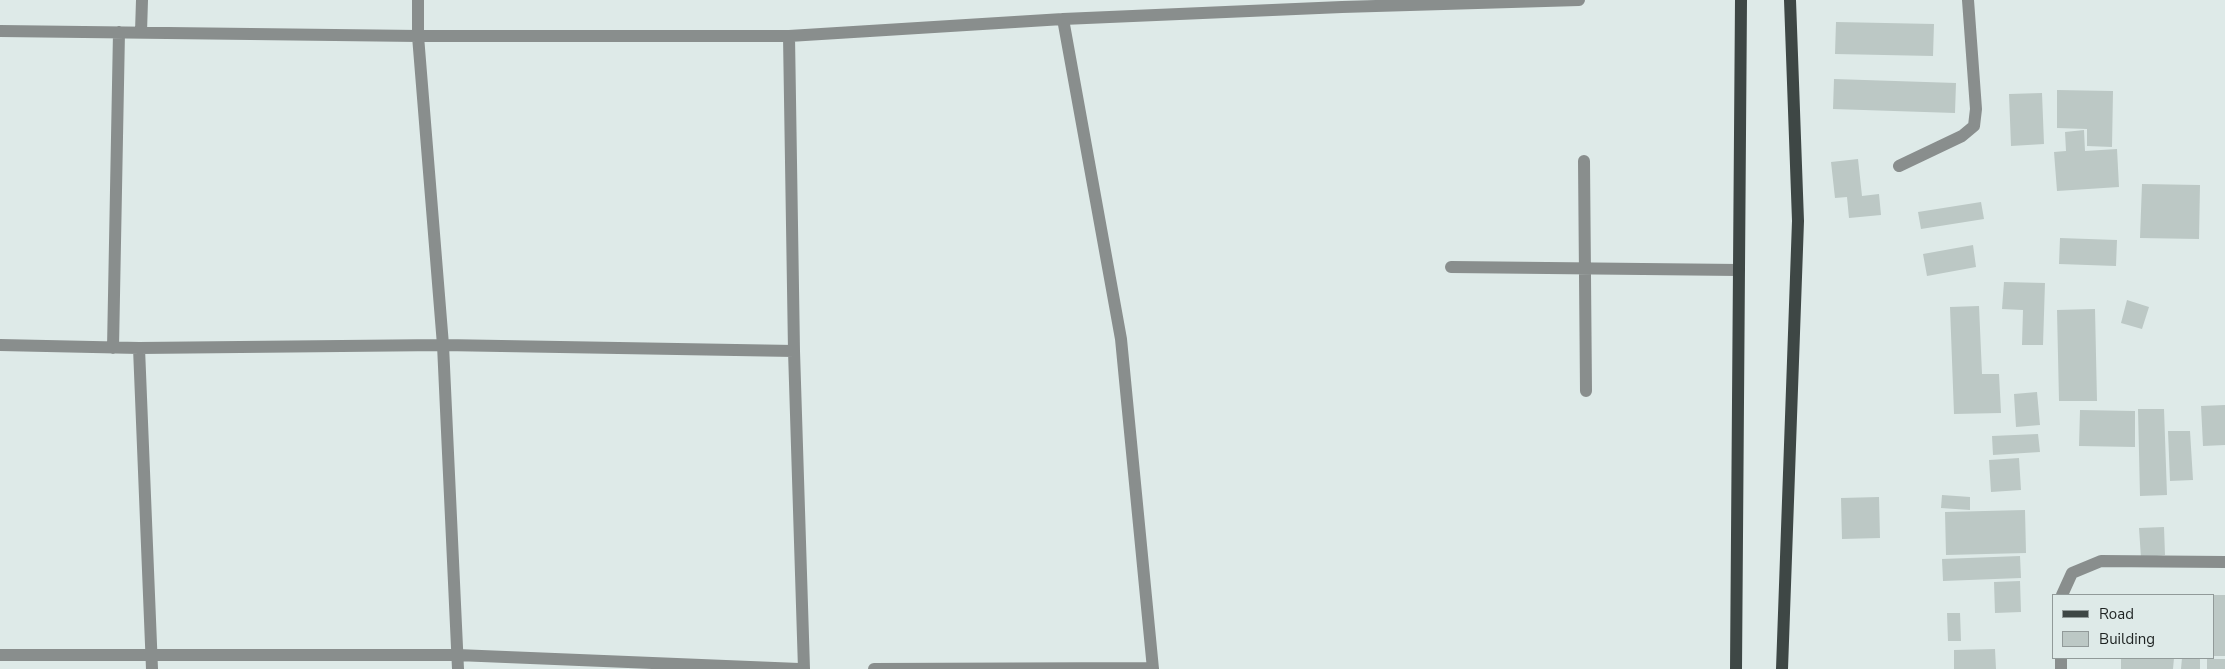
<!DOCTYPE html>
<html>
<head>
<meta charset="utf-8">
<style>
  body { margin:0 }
  #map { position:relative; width:2225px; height:669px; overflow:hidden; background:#deeae8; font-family:"Nunito Sans",sans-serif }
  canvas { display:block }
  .legend { position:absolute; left:2052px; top:594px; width:162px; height:65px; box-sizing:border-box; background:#deeae8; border:1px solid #919a99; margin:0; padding:6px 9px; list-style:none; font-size:15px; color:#1e2322 }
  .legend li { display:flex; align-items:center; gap:10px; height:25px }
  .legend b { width:25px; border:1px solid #919a99 }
</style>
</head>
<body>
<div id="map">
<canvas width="2225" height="669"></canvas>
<ul class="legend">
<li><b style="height:6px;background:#3e4745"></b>Road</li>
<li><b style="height:14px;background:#bcc8c5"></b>Building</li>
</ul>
</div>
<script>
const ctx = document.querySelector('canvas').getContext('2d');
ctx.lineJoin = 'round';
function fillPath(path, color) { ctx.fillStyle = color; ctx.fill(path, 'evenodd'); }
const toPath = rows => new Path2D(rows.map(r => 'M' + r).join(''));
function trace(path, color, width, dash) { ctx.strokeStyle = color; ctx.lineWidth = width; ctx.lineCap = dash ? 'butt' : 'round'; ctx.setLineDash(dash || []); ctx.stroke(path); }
fillPath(toPath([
  [1836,22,1934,24,1933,56,1835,54],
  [1834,79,1956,83,1955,113,1833,109],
  [2057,90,2113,91,2112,147,2087,146,2087,129,2057,128],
  [2042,93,2044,144,2011,146,2009,94],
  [2084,130,2085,151,2117,149,2119,187,2057,191,2054,152,2066,151,2065,132],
  [1858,159,1862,196,1879,194,1881,215,1849,218,1847,197,1835,198,1831,162],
  [2142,184,2200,185,2199,239,2140,238],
  [1981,202,1984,219,1921,229,1918,212],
  [2060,238,2117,240,2116,266,2059,264],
  [1973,245,1976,267,1927,276,1923,254],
  [2004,282,2045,283,2043,345,2022,345,2023,310,2002,309],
  [2127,300,2149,307,2142,329,2121,323],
  [1979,306,1982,374,1999,374,2001,413,1954,414,1950,307],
  [2095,309,2097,401,2059,401,2057,310],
  [2037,392,2040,425,2016,427,2014,394],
  [2225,405,2225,445,2203,446,2201,406],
  [2138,409,2164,409,2167,495,2140,496],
  [2080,410,2135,411,2135,447,2079,446],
  [2168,431,2190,431,2193,480,2170,481],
  [2038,434,2040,452,1993,455,1992,436],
  [2019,458,2021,490,1991,492,1989,460],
  [1942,495,1970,497,1970,510,1941,508],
  [1879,497,1880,538,1842,539,1841,498],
  [2025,510,2026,553,1946,555,1945,512],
  [2164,527,2165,555,2141,558,2139,528],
  [2020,556,2021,578,1943,581,1942,559],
  [2020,581,2021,612,1995,613,1994,582],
  [2214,595,2225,595,2225,656,2214,656],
  [1947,613,1960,613,1961,641,1948,641],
  [1995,649,1996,669,1954,669,1954,650],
  [2121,658,2174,658,2173,669,2121,669],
  [2182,658,2200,658,2200,669,2181,669],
  [2207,659,2225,659,2225,669,2207,669]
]), '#bcc8c5');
trace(toPath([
  [418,0,418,36,443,345,458,669],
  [1063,19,1121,339,1153,669],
  [0,31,418,36,789,36,1063,19,1342,7,1579,0],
  [141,32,142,0],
  [789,36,794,351,804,669],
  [1584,161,1586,391],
  [1899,166,1962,136,1974,126,1976,109,1968,0],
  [1451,267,1739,270],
  [0,345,139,348,443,345,794,351],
  [113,348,119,32],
  [139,348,152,669],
  [2062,595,2072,573,2101,561,2225,562],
  [0,655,457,655,799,669],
  [874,669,1153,668],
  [2061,669,2061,658]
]), '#898e8d', 12);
trace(toPath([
  [1736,669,1741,0],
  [1782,669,1798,221,1790,0]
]), '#3e4745', 12);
</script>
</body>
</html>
